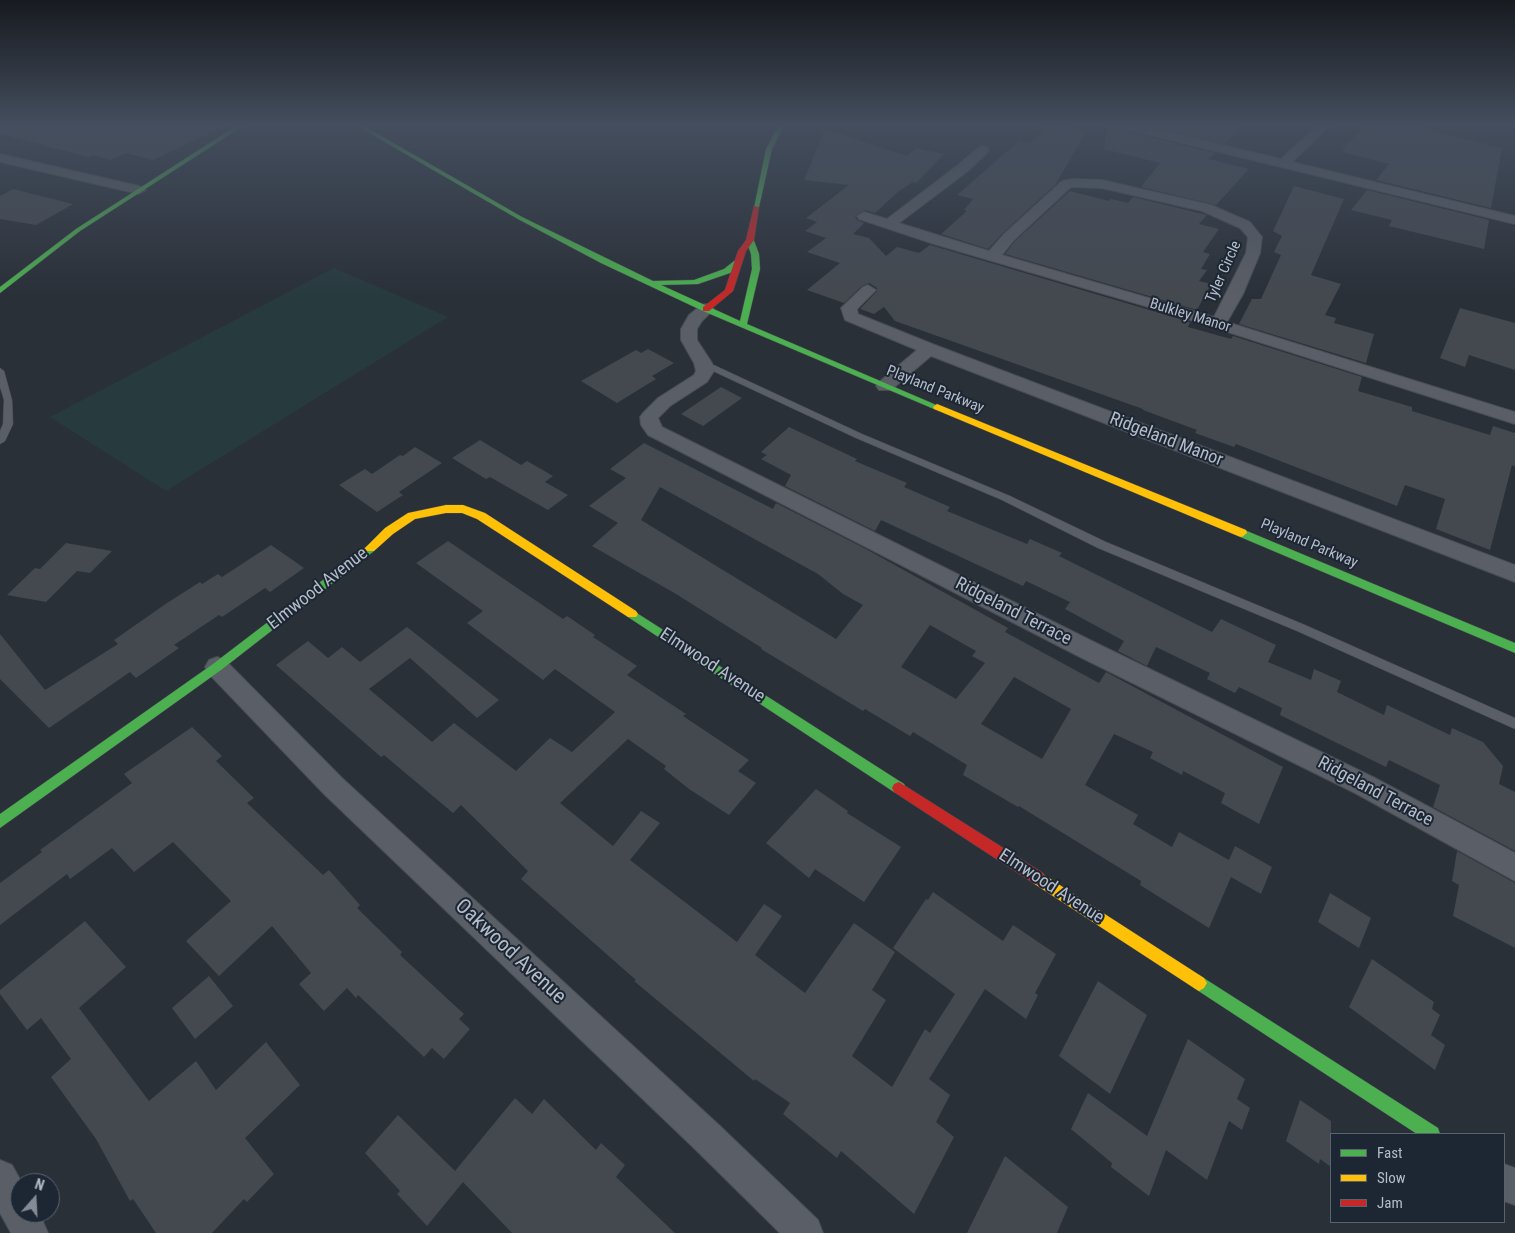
<!DOCTYPE html>
<html>
<head>
<meta charset="utf-8">
<style>
  body { margin:0 }
  #map { position:relative; width:1515px; height:1233px; overflow:hidden; background:#2a3038; font-family:"Roboto Condensed",sans-serif }
  canvas { display:block }
  .legend { position:absolute; left:1330px; top:1133px; width:175px; height:90px; box-sizing:border-box; background:#1d2633; border:1px solid #59626f; margin:0; padding:6px 9px; list-style:none; font-size:15px; color:#b4bcc9 }
  .legend li { display:flex; align-items:center; gap:10px; height:25px }
  .legend b { width:25px; border:1px solid #59626f }
  .north { position:absolute; left:10px; top:1173px; width:50px; height:50px; box-sizing:border-box; background:#1d2633; border:1px solid #59626f; border-radius:50%; rotate:19deg; font-size:14px; font-weight:700; line-height:20px; text-align:center; color:#b4bcc9 }
  .north::after { content:''; display:block; margin:auto; width:18px; height:22px; background:#848b96; clip-path:polygon(50% 0,100% 100%,50% 72%,0 100%) }
</style>
</head>
<body>
<div id="map">
<canvas width="1515" height="1233"></canvas>
<ul class="legend">
<li><b style="height:6px;background:#4caf50"></b>Fast</li>
<li><b style="height:6px;background:#ffc107"></b>Slow</li>
<li><b style="height:6px;background:#c62828"></b>Jam</li>
</ul>
<div class="north">N</div>
</div>
<script>
const ctx = document.querySelector('canvas').getContext('2d');
ctx.lineJoin = 'round';
function fillPath(path, color) { ctx.fillStyle = color; ctx.fill(path, 'evenodd'); }
const toPath = rows => new Path2D(rows.map(r => 'M' + r).join(''));
function trace(path, color, width, dash) { ctx.strokeStyle = color; ctx.lineWidth = width; ctx.lineCap = dash ? 'butt' : 'round'; ctx.setLineDash(dash || []); ctx.stroke(path); }
function drawText(font, color, halo, rows, align = 'center') {
  ctx.font = font + ' "Roboto Condensed",sans-serif'; ctx.lineWidth = 4; ctx.setLineDash([]); ctx.textBaseline = 'middle'; ctx.strokeStyle = halo; ctx.fillStyle = color; for (const [text, x, y, turn = 0] of rows) {
    ctx.save(); ctx.translate(x, y); ctx.rotate((+turn || 0) * Math.PI / 180); ctx.textAlign = isNaN(turn) ? turn : align; if (halo) ctx.strokeText(text, 0, 0); ctx.fillText(text, 0, 0); ctx.restore();
  }
}
fillPath(toPath([
  [334,268,448,317,166,491,50,417]
]), '#273a3e');
fillPath(toPath([
  [0,126,225,126,153,160,126,153,111,160,93,155,88,157,0,134],
  [1048,126,1063,126,1086,131,1056,184,1003,233,988,249,941,234,967,211,964,210,973,199,957,195,1019,141,1029,144],
  [1107,126,1121,126,1125,131,1215,153,1208,159,1249,169,1216,205,1141,187,1160,163,1104,149],
  [1150,126,1243,126,1224,144],
  [1365,126,1413,126,1502,148,1491,208,1376,180,1389,164,1343,152,1345,150,1342,149],
  [825,129,907,156,916,148,944,154,916,183,913,182,899,191,875,213,865,210,855,216,857,220,864,223,853,234,869,238,886,256,897,247,919,253,930,245,1190,322,1188,327,1231,339,1233,336,1362,377,1358,391,1412,407,1412,411,1490,435,1493,426,1515,433,1515,467,1512,465,1490,550,1436,529,1445,499,1405,485,1397,506,1236,444,1234,447,1195,433,1197,430,1143,410,1143,409,895,321,884,307,874,314,860,309,877,291,877,288,869,283,862,286,844,303,807,290,840,263,807,252,826,238,805,231,817,222,806,218,849,185,804,180],
  [1294,186,1344,199,1311,275,1341,284,1325,315,1336,318,1334,323,1374,334,1366,363,1239,324,1252,299,1261,299,1281,255,1274,252,1282,236,1273,231],
  [13,189,73,204,36,225,0,219,0,196],
  [1367,190,1489,220,1484,249,1389,226,1392,220,1351,210],
  [1070,191,1109,201,1111,199,1128,203,1133,197,1207,215,1199,224,1219,229,1203,252,1210,254,1201,269,1207,270,1199,281,1211,284,1197,310,1005,254,1015,241],
  [1460,308,1515,323,1515,370,1469,355,1465,367,1440,358],
  [648,349,674,363,652,376,656,379,617,403,581,381,636,350,641,353],
  [721,387,742,398,703,426,681,414],
  [789,427,857,459,855,461,907,483,904,487,950,507,947,511,1027,544,1030,539,1062,553,1059,556,1212,632,1221,619,1276,645,1268,662,1311,680,1314,669,1341,681,1337,692,1384,715,1387,705,1450,735,1452,728,1483,742,1503,766,1499,784,1515,792,1515,851,1433,807,1440,785,1389,760,1386,767,1280,715,1282,708,1239,687,1235,693,1207,679,1210,673,1156,647,1147,666,1118,651,1124,641,1065,609,1070,602,1026,581,1023,586,881,520,875,531,785,486,791,475,761,459,767,455,761,452],
  [480,440,521,465,527,461,553,476,545,482,568,495,548,510,490,477,486,479,452,458],
  [644,443,773,509,776,503,866,549,1008,628,1005,632,1099,683,1106,672,1283,767,1259,824,1221,803,1225,793,1183,771,1182,775,1150,758,1153,752,1114,734,1085,785,1138,815,1133,824,1172,847,1179,832,1229,860,1235,846,1272,867,1261,894,1231,877,1209,928,1140,885,1141,881,1019,806,1018,807,963,775,967,765,913,732,910,736,865,709,863,711,761,649,762,648,676,594,592,546,618,523,589,506,626,478,610,469],
  [660,487,818,574,843,594,863,605,836,639,641,520],
  [930,625,976,651,972,656,985,663,956,699,901,667],
  [1014,677,1071,709,1042,759,981,724],
  [415,447,442,463,399,492,403,495,377,512,339,485,365,469,372,474,400,455,403,456],
  [448,541,563,619,567,616,595,635,593,637,637,666,627,675,686,714,683,716,749,760,738,771,756,783,729,815,689,789,664,769,666,766,628,739,560,803,613,846,641,811,660,823,630,860,737,942,764,904,782,916,755,955,805,993,854,923,895,952,872,990,886,1000,852,1056,892,1087,925,1029,930,1033,955,994,893,948,926,899,928,900,933,892,1003,941,1013,925,1056,954,1035,993,1038,995,1026,1019,985,989,929,1079,950,1095,936,1122,954,1137,914,1214,841,1151,837,1158,783,1114,790,1103,755,1079,754,1081,634,981,636,980,521,879,528,871,461,805,453,813,384,755,381,757,276,665,308,641,328,658,342,647,360,662,407,627,499,700,477,718,410,658,369,689,432,742,454,723,516,771,550,738,572,752,615,712,555,669,543,680,467,623,483,611,416,563],
  [66,543,112,551,90,573,77,571,46,602,7,595,35,568,40,569],
  [271,545,304,568,270,592,265,588,222,617,219,615,174,645,179,648,136,678,130,672,49,728,0,679,0,634,45,690,118,644,114,640,167,603,200,582,202,584,218,574,222,577],
  [192,727,222,756,216,761,254,798,247,803,323,875,329,870,360,905,357,908,402,952,400,955,464,1014,459,1019,470,1029,444,1059,432,1048,424,1057,358,995,356,998,347,988,324,1011,299,984,311,973,272,926,219,976,186,941,231,901,173,842,134,872,112,848,70,879,67,874,0,925,0,883,42,852,40,850,132,783,124,774],
  [816,789,848,811,847,813,901,847,864,902,815,869,809,878,766,843],
  [1457,851,1515,883,1515,948,1453,916,1459,885,1452,881],
  [1330,893,1371,918,1359,948,1318,922],
  [85,921,126,967,79,1008,149,1101,196,1061,216,1090,266,1042,300,1085,245,1138,274,1174,247,1202,244,1199,212,1233,156,1233,133,1199,130,1201,96,1139,51,1077,71,1059,41,1018,27,1030,0,994,0,990],
  [1372,959,1434,1002,1432,1009,1440,1015,1431,1035,1445,1045,1435,1070,1349,1007],
  [209,976,233,1006,195,1039,172,1008],
  [1098,981,1147,1015,1110,1094,1059,1056],
  [1188,1039,1245,1079,1237,1099,1250,1108,1242,1130,1229,1121,1207,1180,1166,1150,1149,1196,1111,1167,1112,1163,1071,1129,1088,1093,1147,1136],
  [515,1098,532,1114,544,1099,596,1150,601,1143,625,1165,616,1177,675,1233,512,1233,463,1182,427,1226,397,1194,400,1191,365,1153,398,1115,455,1171],
  [1300,1100,1331,1121,1331,1167,1320,1159,1319,1164,1286,1141],
  [1005,1156,1068,1207,1057,1233,967,1233]
]), '#444950');
const lane = toPath([
  [703,360,862,434,1010,496,1106,542,1305,625,1515,718,1515,729,1297,631,1098,548,1002,500,856,438,700,365,699,363,703,360],
  [0,368,4,371,12,400,13,424,5,441,0,444,0,431,3,424,4,400,0,387,0,368]
]);
const street = toPath([
  [1123,126,1143,126,1281,159,1317,126,1330,126,1292,162,1515,216,1515,224,1125,129,1123,126],
  [983,146,987,147,989,150,987,153,968,171,899,223,989,251,1004,234,1062,181,1073,179,1102,180,1211,205,1250,222,1262,237,1260,253,1243,294,1227,322,1515,412,1515,424,1162,311,934,244,859,219,857,216,864,212,887,219,958,165,979,147,983,146],
  [1071,187,1102,188,1202,211,1240,228,1248,237,1246,253,1214,317,1002,255,1014,240,1071,187],
  [0,154,139,186,146,190,139,194,0,162,0,154],
  [868,285,876,290,857,309,858,314,935,345,1515,565,1515,582,931,356,891,390,879,390,876,386,879,382,917,350,845,320,841,308,863,287,868,285],
  [706,304,714,309,702,321,697,329,697,340,712,363,714,371,707,382,670,406,658,418,662,427,1098,644,1373,777,1515,853,1515,881,1355,793,1082,658,648,435,641,425,640,417,643,413,658,398,694,375,696,371,694,363,681,340,681,329,689,315,700,306,706,304],
  [217,657,225,660,342,778,720,1126,818,1220,823,1233,780,1233,696,1150,324,794,209,674,205,667,209,660,217,657],
  [0,1160,12,1165,22,1183,20,1183,20,1213,39,1213,48,1233,11,1233,0,1213,0,1160],
  [1504,1164,1515,1168,1515,1205,1504,1201,1504,1164]
]);
const fast = toPath([
  [236,126,243,126,80,231,0,293,0,287,76,229,236,126],
  [357,126,364,126,522,217,653,281,694,280,724,269,734,261,740,261,740,265,730,273,698,284,661,285,740,321,752,269,751,254,746,240,753,238,759,254,760,269,747,324,941,407,937,410,934,409,703,311,601,263,518,219,357,126],
  [778,126,784,126,772,149,759,207,754,208,766,149,778,126],
  [1242,529,1515,643,1515,653,1238,536,1237,533,1242,529],
  [370,544,374,545,375,548,374,551,221,670,0,828,0,814,213,664,370,544],
  [632,610,904,784,906,788,904,792,899,794,894,792,628,617,626,614,628,611,632,610],
  [1199,975,1438,1128,1440,1134,1417,1134,1194,988,1191,983,1194,978,1199,975]
]);
const slow = toPath([
  [937,404,1246,530,1247,533,1242,537,1238,536,934,409,933,407,937,404],
  [446,505,463,505,485,513,636,611,638,614,636,617,628,617,477,519,462,513,446,513,415,519,393,534,374,551,366,551,365,548,385,528,408,513,446,505],
  [1038,871,1204,978,1207,983,1204,988,1199,991,1194,988,1033,883,1031,878,1033,873,1038,871]
]);
const jam = toPath([
  [754,206,759,207,754,240,746,251,733,291,709,311,703,311,703,307,725,290,738,251,746,240,754,206],
  [899,782,1043,873,1045,878,1043,883,1038,885,1033,883,894,792,892,788,894,784,899,782]
]);
trace(lane, '#484c53', 1);
trace(street, '#484c53', 2);
trace(fast, '#484c53', 1);
trace(slow, '#484c53', 1);
trace(jam, '#484c53', 1);
fillPath(lane, '#5a5e66');
fillPath(street, '#5a5e66');
fillPath(fast, '#4caf50');
fillPath(slow, '#ffc107');
fillPath(jam, '#c62828');
const sky = ctx.createLinearGradient(0, 0, 0, 298);
sky.addColorStop(0, '#171a1f');
sky.addColorStop(0.42, '#444e5e');
sky.addColorStop(1, '#444e5e00');
ctx.fillStyle = sky;
ctx.fillRect(0, 0, 1515, 298);
drawText('15px', '#b4bcc9', '#1d2633', [
  ["Tyler Circle",1224,272,-66],
  ["Bulkley Manor",1190,316,17],
  ["Playland Parkway",935,390,22],
  ["Playland Parkway",1309,544,23]
]);
drawText('18px', '#b4bcc9', '#1d2633', [
  ["Ridgeland Manor",1166,440,21],
  ["Elmwood Avenue",318,589,-38],
  ["Ridgeland Terrace",1013,612,27],
  ["Elmwood Avenue",712,666,33],
  ["Ridgeland Terrace",1375,792,28],
  ["Elmwood Avenue",1051,887,33]
]);
drawText('21px', '#b4bcc9', '#1d2633', [
  ["Oakwood Avenue",510,952,43]
]);
</script>
</body>
</html>
